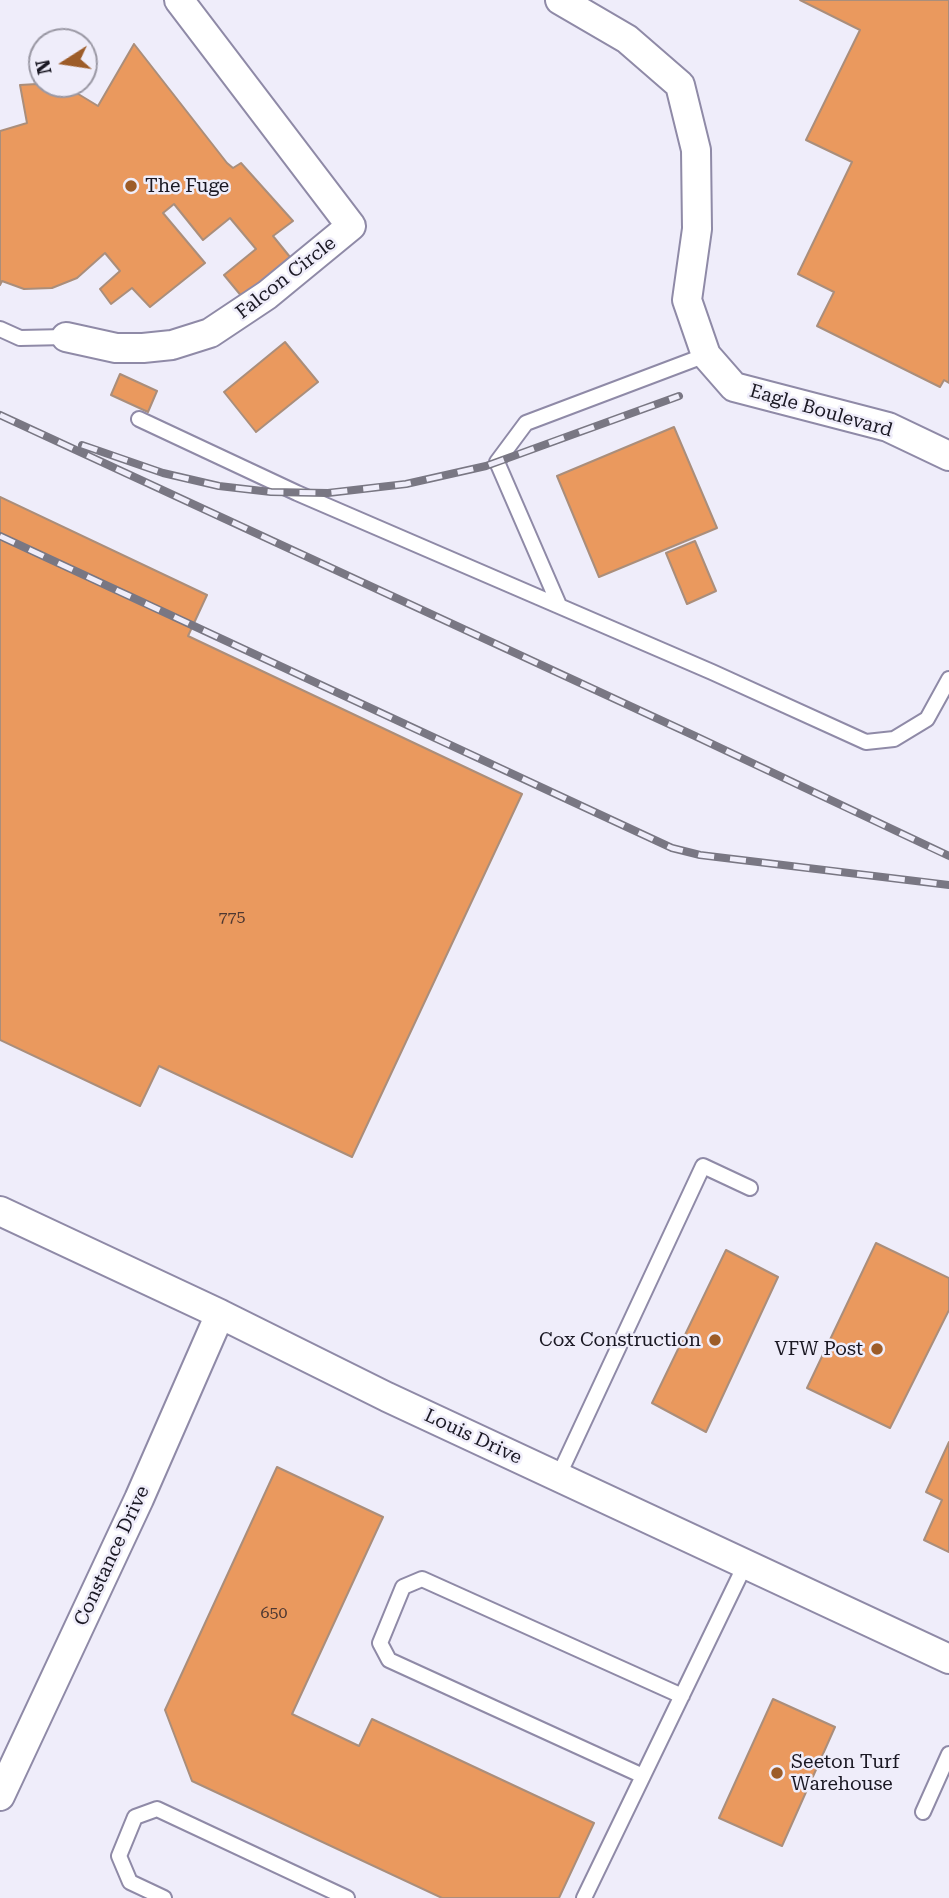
<!DOCTYPE html>
<html>
<head>
<meta charset="utf-8">
<style>
  body { margin:0 }
  #map { position:relative; width:949px; height:1898px; overflow:hidden; background:#efedfa; font-family:"Roboto Serif",serif }
  canvas { display:block }
  .north { position:absolute; left:28px; top:28px; width:70px; height:70px; box-sizing:border-box; background:#efedfa; border:2px solid #9a98a4; border-radius:50%; rotate:258deg; font-size:19px; font-weight:700; line-height:28px; text-align:center; color:#1a1823 }
  .north::after { content:''; display:block; margin:auto; width:24px; height:32px; background:#9d5c28; clip-path:polygon(50% 0,100% 100%,50% 72%,0 100%) }
</style>
</head>
<body>
<div id="map">
<canvas width="949" height="1898"></canvas>
<div class="north">N</div>
</div>
<script>
const ctx = document.querySelector('canvas').getContext('2d');
ctx.lineJoin = 'round';
function fillPath(path, color) { ctx.fillStyle = color; ctx.fill(path, 'evenodd'); }
const toPath = rows => new Path2D(rows.map(r => 'M' + r).join(''));
function trace(path, color, width, dash) { ctx.strokeStyle = color; ctx.lineWidth = width; ctx.lineCap = dash ? 'butt' : 'round'; ctx.setLineDash(dash || []); ctx.stroke(path); }
function drawText(font, color, halo, rows, align = 'center') {
  ctx.font = font + ' "Roboto Serif",serif'; ctx.lineWidth = 5; ctx.setLineDash([]); ctx.textBaseline = 'middle'; ctx.strokeStyle = halo; ctx.fillStyle = color; for (const [text, x, y, turn = 0] of rows) {
    ctx.save(); ctx.translate(x, y); ctx.rotate((+turn || 0) * Math.PI / 180); ctx.textAlign = isNaN(turn) ? turn : align; if (halo) ctx.strokeText(text, 0, 0); ctx.fillText(text, 0, 0); ctx.restore();
  }
}
const building = toPath([
  [800,0,949,0,949,383,944,380,940,387,817,326,834,292,798,274,852,162,806,140,860,30,800,0],
  [134,44,227,163,233,168,241,163,293,221,273,236,290,257,243,298,224,275,256,249,230,218,203,240,174,204,163,213,205,263,150,307,132,288,111,304,100,289,120,271,105,253,77,278,52,288,24,289,2,281,0,285,0,131,27,123,20,85,37,84,70,89,98,106,134,44],
  [285,342,318,382,256,432,224,392,285,342],
  [120,374,157,391,148,412,111,395,120,374],
  [674,427,717,528,599,577,557,476,674,427],
  [0,497,207,595,188,636,522,794,352,1157,159,1066,140,1106,0,1040,0,497],
  [695,541,716,591,687,604,666,553,695,541],
  [876,1243,949,1278,949,1310,890,1428,807,1388,876,1243],
  [726,1250,778,1277,706,1432,652,1403,726,1250],
  [949,1442,949,1552,924,1540,942,1500,926,1492,949,1442],
  [277,1467,383,1517,292,1714,359,1746,372,1719,594,1823,559,1898,442,1898,192,1781,165,1710,277,1467],
  [773,1699,835,1727,782,1846,719,1818,773,1699]
]);
fillPath(building, '#ea995e');
trace(building, '#aa8e7b', 2);
const lane = toPath([
  [0,329,20,338,66,337],
  [139,419,297,493,712,672,866,742,894,739,927,719,949,679],
  [559,605,497,462,526,423,706,355],
  [558,1477,703,1166,750,1188],
  [643,1776,389,1660,380,1643,403,1587,422,1579,682,1696],
  [923,1812,949,1754],
  [164,1898,130,1882,119,1856,135,1817,157,1809,347,1898],
  [584,1898,745,1565]
]);
const street = toPath([
  [560,0,627,39,680,85,696,150,697,229,687,300,706,355,734,387,888,427,949,456],
  [66,337,116,348,143,348,172,345,210,333,267,295,351,226,179,0],
  [0,1211,220,1314,387,1397,949,1659],
  [0,1796,139,1499,220,1314]
]);
trace(lane, '#8f8aa7', 18);
trace(street, '#8f8aa7', 32);
trace(lane, '#fff', 14);
trace(street, '#fff', 28);
const rail = toPath([
  [0,415,695,736,949,856],
  [82,445,163,473,219,486,271,492,328,493,406,484,486,466,679,396],
  [0,536,672,848,700,855,949,885]
]);
trace(rail, '#797783', 8);
trace(rail, '#efedfa', 5, [16]);
for (const [x, y, r, color] of [
  [131,186,7,"#9d5c28"],
  [715,1340,7,"#9d5c28"],
  [877,1349,7,"#9d5c28"],
  [777,1773,7,"#9d5c28"]
]) { const dot = new Path2D(); dot.arc(x, y, r, 0, 2 * Math.PI); ctx.fillStyle = color; ctx.fill(dot); trace(dot, '#efedfa', 2.5); }
drawText('16px', '#4e3832', null, [
  ["775",232,917],
  ["650",274,1613]
]);
drawText('19px', '#1a1823', '#efedfa', [
  ["The Fuge",145,186],
  ["Cox Construction",701,1340,"right"],
  ["VFW Post",863,1349,"right"],
  ["Seeton Turf",791,1762],
  ["Warehouse",791,1784]
], 'left');
drawText('19px', '#1a1823', '#efedfa', [
  ["Falcon Circle",286,278,-38],
  ["Eagle Boulevard",821,411,16],
  ["Louis Drive",473,1437,25],
  ["Constance Drive",112,1556,-65]
]);
</script>
</body>
</html>
